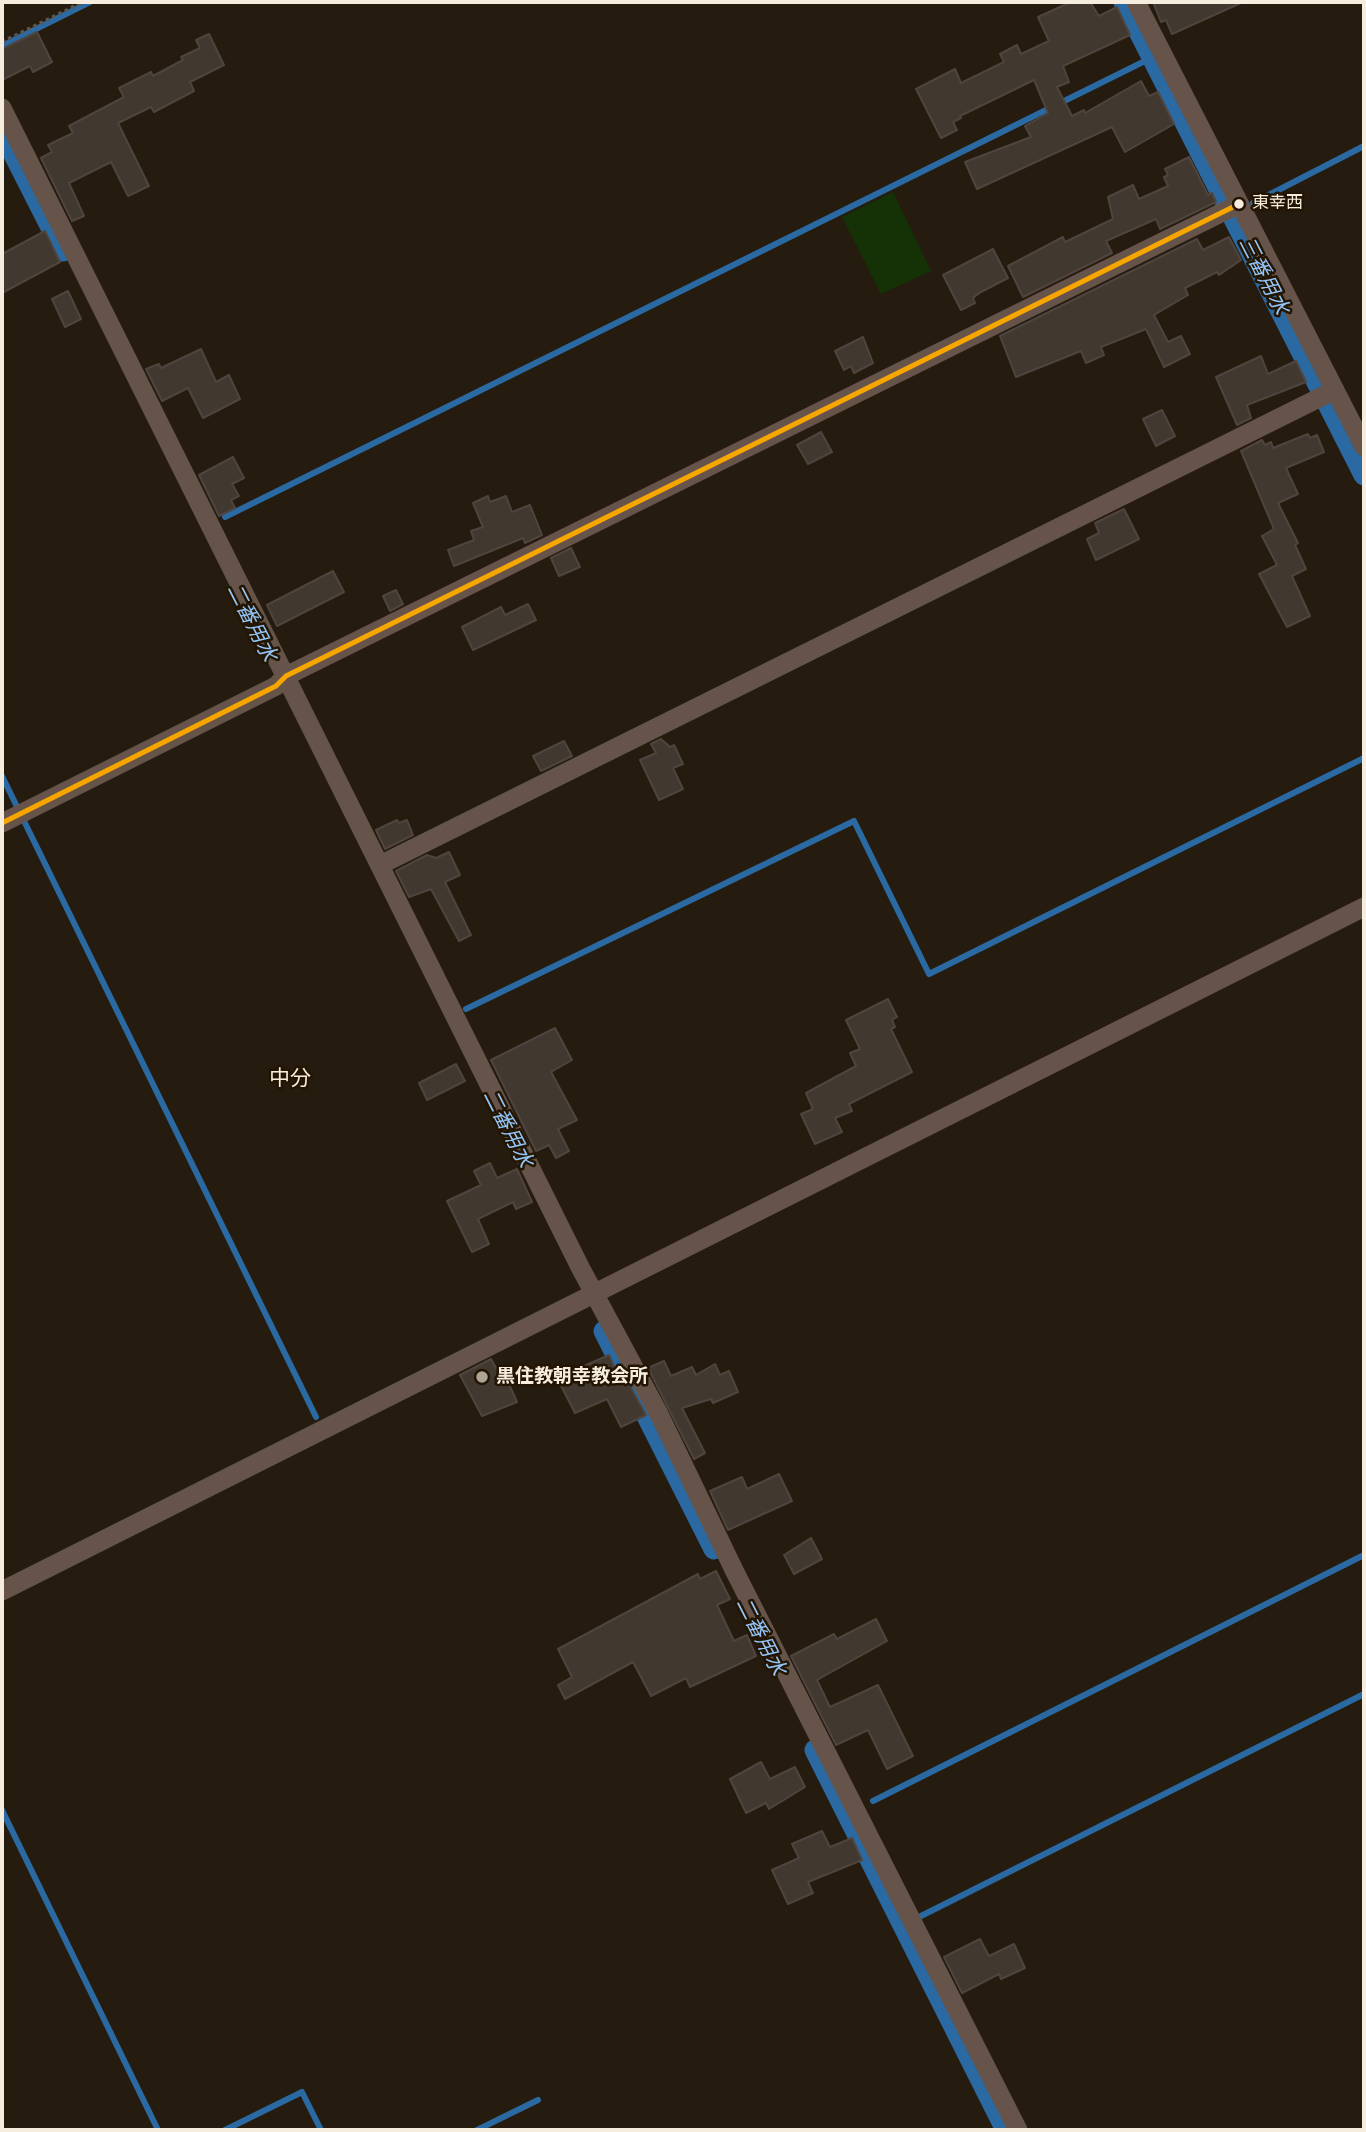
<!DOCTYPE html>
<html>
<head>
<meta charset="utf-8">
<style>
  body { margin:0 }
  #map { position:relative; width:1366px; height:2132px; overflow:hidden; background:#251c0f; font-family:Signika,sans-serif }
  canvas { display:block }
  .frame { position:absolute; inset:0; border:4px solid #f7eddf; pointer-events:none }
</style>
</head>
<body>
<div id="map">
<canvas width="1366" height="2132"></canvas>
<div class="frame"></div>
</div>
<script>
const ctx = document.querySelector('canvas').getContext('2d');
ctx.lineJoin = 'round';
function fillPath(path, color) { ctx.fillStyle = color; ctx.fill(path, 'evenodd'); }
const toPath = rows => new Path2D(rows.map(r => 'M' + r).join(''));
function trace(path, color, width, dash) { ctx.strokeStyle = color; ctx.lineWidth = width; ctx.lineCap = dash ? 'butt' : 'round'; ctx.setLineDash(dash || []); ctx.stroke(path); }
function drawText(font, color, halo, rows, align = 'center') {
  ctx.font = font + ' Signika,"Noto Sans JP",sans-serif'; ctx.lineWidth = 5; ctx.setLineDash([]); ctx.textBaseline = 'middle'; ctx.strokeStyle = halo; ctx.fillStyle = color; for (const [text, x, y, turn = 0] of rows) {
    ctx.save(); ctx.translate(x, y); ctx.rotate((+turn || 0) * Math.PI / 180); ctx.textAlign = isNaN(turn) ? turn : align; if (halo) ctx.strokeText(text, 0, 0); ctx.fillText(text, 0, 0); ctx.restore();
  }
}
fillPath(toPath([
  [893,192,931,271,881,294,842,217]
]), '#143205');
trace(toPath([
  [2,46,90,2],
  [1253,203,1364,146],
  [225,517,1153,57],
  [2,776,316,1417],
  [466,1009,854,821,929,974,1364,758],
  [873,1801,1364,1555],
  [2,1810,158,2130],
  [915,1919,1364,1694],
  [225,2130,302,2092,321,2130],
  [477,2130,538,2100]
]), '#2b69a2', 6);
trace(toPath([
  [1124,2,1364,475],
  [2,131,63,251],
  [604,1331,714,1549],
  [815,1750,1006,2130]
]), '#2b69a2', 21);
const building = toPath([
  [1071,2,1090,2,1099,16,1117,7,1130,35,1063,66,1069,82,1057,87,1072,116,1084,110,1085,113,1141,81,1149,96,1158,92,1174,124,1125,152,1112,127,977,189,965,162,1031,137,1025,126,1048,113,1034,80,960,116,961,118,953,122,957,130,941,138,916,89,955,69,961,83,1004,62,1000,54,1017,45,1021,54,1049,41,1038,17,1071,2],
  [1153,2,1243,2,1172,34,1166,20,1161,22,1153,2],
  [37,32,52,62,33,72,30,66,2,80,2,49,37,32],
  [209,34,224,65,190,82,194,91,154,112,151,107,118,123,149,186,128,196,111,162,69,183,84,216,72,221,41,158,52,152,48,145,73,133,69,126,124,97,119,88,151,72,153,76,183,60,181,57,200,48,196,40,209,34],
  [1189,157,1208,195,1212,193,1216,202,1160,229,1156,219,1106,241,1112,253,1023,297,1008,266,1063,237,1065,242,1113,219,1108,197,1133,185,1139,199,1168,186,1164,177,1168,175,1165,169,1189,157],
  [45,231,60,262,2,293,2,254,45,231],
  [1229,237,1241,260,1219,275,1217,272,1185,288,1188,295,1154,315,1168,342,1181,336,1190,354,1164,367,1146,329,1101,347,1104,355,1086,363,1081,351,1016,377,1000,336,1197,239,1203,250,1229,237],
  [993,249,1008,278,979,293,973,298,975,303,961,310,943,275,993,249],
  [68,291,81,319,65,327,52,299,68,291],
  [863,337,873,363,854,373,851,366,844,370,835,351,863,337],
  [201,349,216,382,229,375,240,399,203,418,188,388,162,401,146,369,159,364,161,368,201,349],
  [1261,356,1268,374,1296,361,1306,382,1247,405,1251,418,1237,425,1216,377,1261,356],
  [1162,410,1175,436,1156,446,1143,419,1162,410],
  [821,432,832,452,808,464,797,445,821,432],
  [1308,434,1310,438,1317,435,1324,452,1286,468,1298,494,1278,503,1298,543,1295,545,1306,569,1292,576,1310,616,1287,627,1259,574,1277,565,1262,536,1274,529,1241,451,1262,440,1265,445,1271,442,1273,448,1308,434],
  [233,457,244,478,232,484,239,496,231,500,235,508,219,516,199,475,233,457],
  [488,496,490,502,506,496,512,512,530,505,542,535,525,543,523,538,454,566,448,550,474,540,471,531,483,527,473,503,488,496],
  [1124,509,1139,539,1096,560,1087,539,1099,533,1095,523,1124,509],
  [571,548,580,567,559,576,551,558,571,548],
  [333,571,344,592,277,626,267,605,333,571],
  [396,590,403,604,390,611,383,596,396,590],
  [528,604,536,620,473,650,462,627,501,607,505,615,528,604],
  [661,739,670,747,674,745,683,764,673,768,683,789,659,800,640,760,656,753,651,744,661,739],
  [564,741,572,756,541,771,533,756,564,741],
  [397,820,399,823,407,820,413,835,385,849,376,830,397,820],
  [449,852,460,875,445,882,471,935,459,941,431,889,409,897,396,871,427,855,436,858,449,852],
  [888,999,897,1017,892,1020,895,1027,891,1029,912,1072,849,1104,852,1111,835,1118,842,1132,815,1144,801,1114,813,1109,806,1093,856,1066,850,1053,860,1049,846,1020,888,999],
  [555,1028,572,1060,551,1072,577,1120,558,1129,569,1151,556,1158,549,1145,536,1151,491,1060,555,1028],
  [456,1064,465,1081,427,1100,419,1083,456,1064],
  [490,1163,497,1178,517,1169,532,1202,516,1209,513,1202,478,1219,489,1244,472,1252,447,1201,481,1185,474,1171,490,1163],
  [609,1355,620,1380,625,1377,646,1415,621,1427,607,1399,575,1413,557,1378,609,1355],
  [491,1359,496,1368,501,1366,517,1402,482,1416,460,1375,491,1359],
  [664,1361,671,1376,692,1367,696,1375,715,1364,720,1375,729,1371,738,1392,713,1403,711,1399,682,1408,705,1453,694,1459,648,1368,664,1361],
  [779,1474,792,1501,728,1530,710,1491,742,1477,747,1489,779,1474],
  [811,1538,822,1559,794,1574,784,1555,811,1538],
  [716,1571,730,1599,717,1605,734,1641,747,1635,756,1656,690,1687,686,1678,651,1696,633,1662,565,1699,558,1685,572,1677,558,1649,698,1574,700,1579,716,1571],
  [876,1619,887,1641,817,1680,830,1707,878,1685,913,1756,887,1769,868,1730,836,1745,791,1656,834,1634,837,1639,876,1619],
  [761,1762,770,1779,795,1767,805,1787,769,1809,766,1803,746,1813,730,1779,761,1762],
  [822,1831,830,1847,852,1838,862,1860,808,1882,813,1893,788,1904,772,1870,799,1858,792,1844,822,1831],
  [980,1939,989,1956,1014,1944,1025,1968,1001,1979,999,1974,962,1993,944,1957,980,1939]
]);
fillPath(building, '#413830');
trace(building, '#4f453e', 2);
trace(toPath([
  [2,42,83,2]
]), '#61564c', 3.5, [3.5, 3.5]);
trace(toPath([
  [1136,2,1364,447],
  [2,108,581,1269,659,1414,734,1570,1018,2130],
  [2,823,276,686,286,676,1239,204],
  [380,865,1335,390],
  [2,1591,1364,907]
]), '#66544a', 19);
trace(toPath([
  [2,823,276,686,286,676,1239,204]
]), '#f7a600', 5);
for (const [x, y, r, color] of [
  [1239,204,6,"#f7eddf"],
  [482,1377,7,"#aea496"]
]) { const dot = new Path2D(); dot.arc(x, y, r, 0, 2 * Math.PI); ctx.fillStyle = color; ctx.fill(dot); trace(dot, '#231501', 2.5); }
drawText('17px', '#f7eddf', '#231501', [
  ["東幸西",1252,204]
], 'left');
drawText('bold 19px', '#f7eddf', '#231501', [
  ["黒住教朝幸教会所",496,1377]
], 'left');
drawText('italic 21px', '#93c5f9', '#231501', [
  ["三番用水",1263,276,63],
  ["二番用水",251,623,63],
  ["二番用水",507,1129,63],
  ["二番用水",760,1637,63]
]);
drawText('21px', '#f7eddf', '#231501', [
  ["中分",290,1079]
]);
</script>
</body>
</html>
